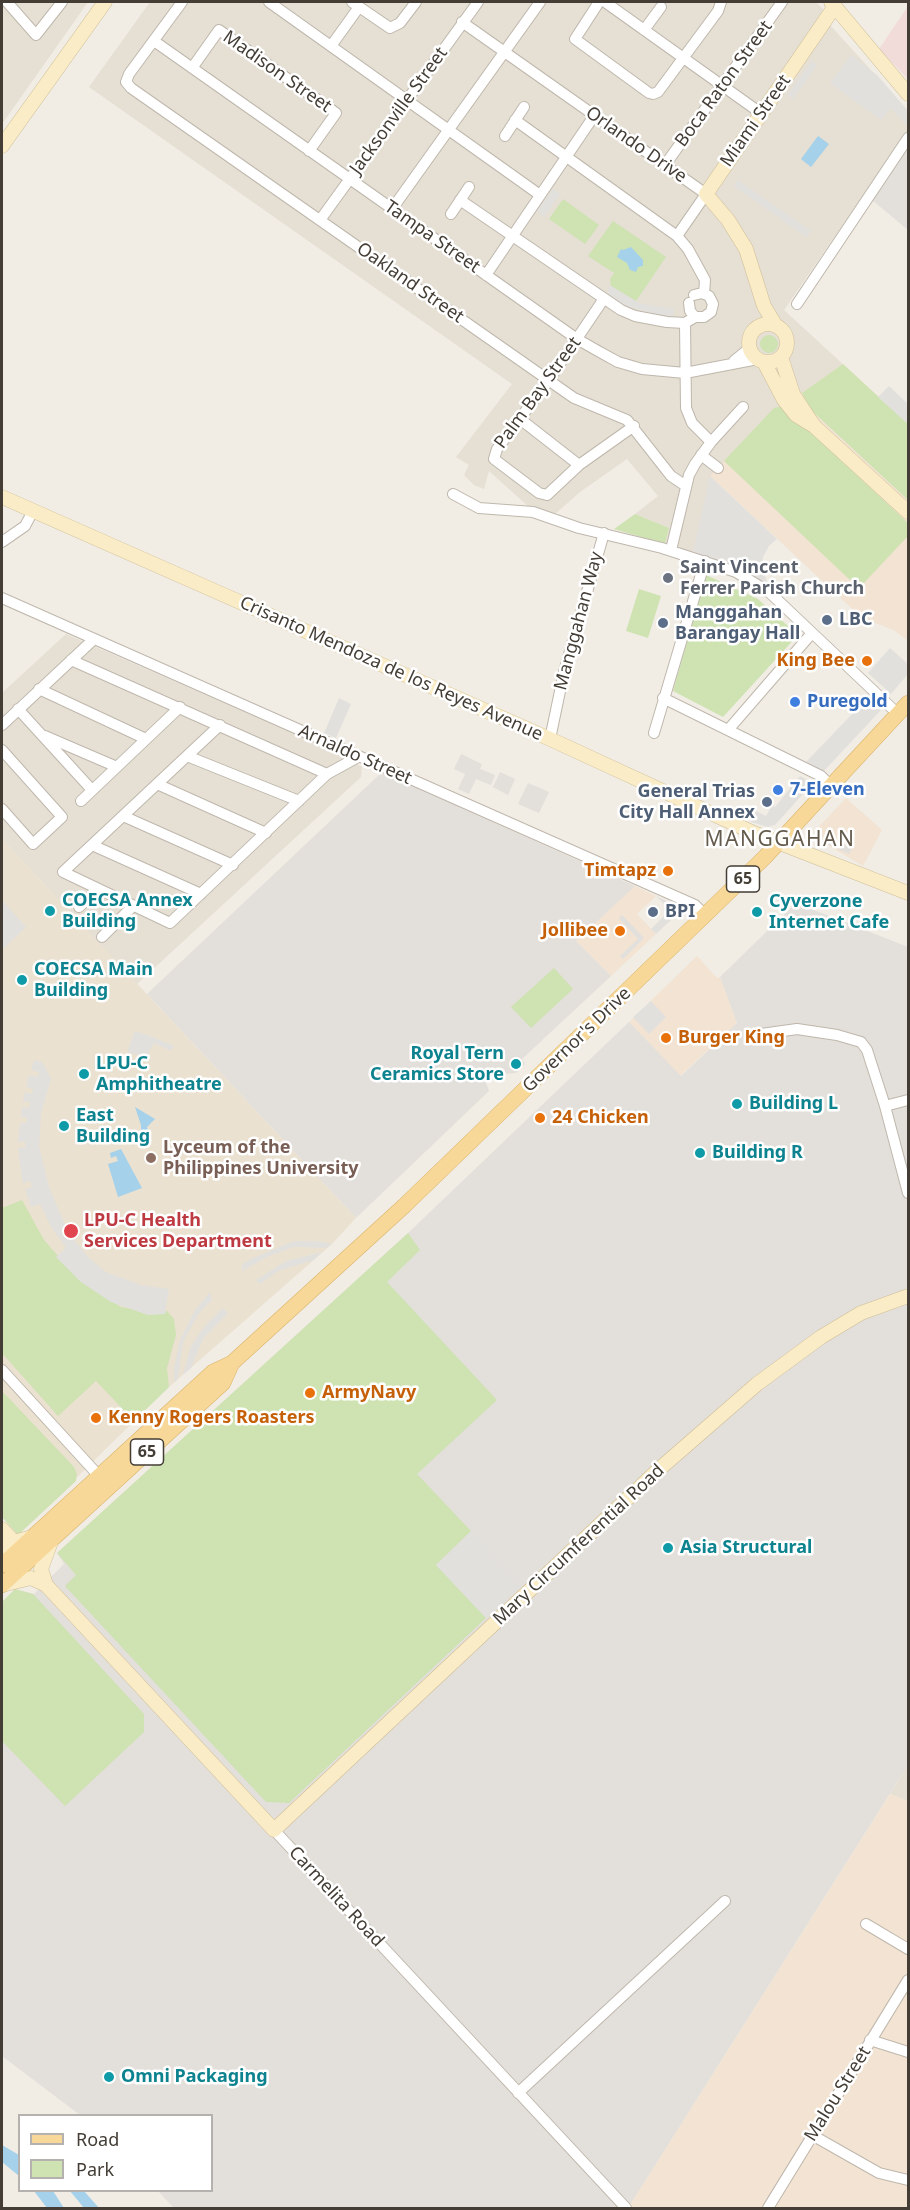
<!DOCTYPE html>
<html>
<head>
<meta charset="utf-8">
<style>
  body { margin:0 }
  #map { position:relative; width:910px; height:2210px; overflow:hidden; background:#f1ede5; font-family:"Noto Sans",sans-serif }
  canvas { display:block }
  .frame { position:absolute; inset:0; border:3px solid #433d35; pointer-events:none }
  .legend { position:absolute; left:18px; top:2114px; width:195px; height:78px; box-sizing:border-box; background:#fff; border:2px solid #b4b1ae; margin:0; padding:8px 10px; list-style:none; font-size:18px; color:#433d35 }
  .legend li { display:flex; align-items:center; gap:12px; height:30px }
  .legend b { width:30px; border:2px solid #b4b1ae }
</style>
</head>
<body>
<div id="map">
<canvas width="910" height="2210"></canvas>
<div class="frame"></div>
<ul class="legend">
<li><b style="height:8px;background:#f7d899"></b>Road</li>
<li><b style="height:16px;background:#cee3b1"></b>Park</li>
</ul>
</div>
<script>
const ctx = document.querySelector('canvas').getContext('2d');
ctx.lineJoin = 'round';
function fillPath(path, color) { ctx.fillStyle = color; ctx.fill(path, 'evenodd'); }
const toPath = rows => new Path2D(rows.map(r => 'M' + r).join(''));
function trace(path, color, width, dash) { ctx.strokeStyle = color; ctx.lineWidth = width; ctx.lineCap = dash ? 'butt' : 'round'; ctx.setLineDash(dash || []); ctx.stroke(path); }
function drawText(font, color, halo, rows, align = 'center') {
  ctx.font = font + ' "Noto Sans",sans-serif'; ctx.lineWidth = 5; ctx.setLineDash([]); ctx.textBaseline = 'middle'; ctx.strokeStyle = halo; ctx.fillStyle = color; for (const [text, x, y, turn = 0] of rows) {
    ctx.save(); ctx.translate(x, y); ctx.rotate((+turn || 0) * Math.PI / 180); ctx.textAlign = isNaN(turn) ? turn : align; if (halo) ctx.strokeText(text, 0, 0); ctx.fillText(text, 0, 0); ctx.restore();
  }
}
fillPath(toPath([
  [2,2,88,2,2,124],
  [150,2,816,2,823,9,821,15,908,111,908,130,784,310,908,424,908,641,894,630,861,617,711,476,693,553,665,544,669,528,635,514,658,496,627,459,580,492,554,515,530,508,489,471,484,489,474,485,464,475,469,465,456,457,512,384,89,87],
  [66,634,336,752,362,767,361,777,137,984,2,839,2,693],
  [908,1765,908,1801,890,1794]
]), '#e5dfd4');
fillPath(toPath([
  [843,364,908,424,908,641,894,630,861,617,710,476,774,408,783,406],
  [846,798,882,830,863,866,819,840,815,831],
  [635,886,656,896,637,914,656,934,611,976,576,941],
  [697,956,717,978,720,977,737,1023,680,1076,629,1022],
  [890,1794,908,1801,908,2208,628,2208]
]), '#f2e3d2');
fillPath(toPath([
  [908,140,908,230,872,200],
  [461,754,482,764,480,769,495,775,491,785,476,779,469,794,458,789,465,774,454,769],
  [500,772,515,779,508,795,493,787],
  [380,774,386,774,635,886,576,941,611,976,522,1059,525,1064,516,1073,503,1074,498,1069,485,1080,489,1091,356,1218,147,994],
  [528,783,549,792,539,813,518,804],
  [796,903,908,947,908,1765,628,2208,174,2208,158,2191,212,2190,212,2116,80,2115,2,2056,2,1602,15,1589,34,1594,64,1564,57,1553,408,1233,629,1022,681,1076,737,1023,720,977]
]), '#e3dfda');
fillPath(toPath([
  [2,839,356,1218,332,1244,169,1387,18,1535,2,1517]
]), '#eae1d0');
fillPath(toPath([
  [908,6,908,79,879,49]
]), '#f1dcd9');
fillPath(toPath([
  [563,199,599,225,585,244,549,219],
  [613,221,666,257,636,301,611,286,610,279,614,273,588,256],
  '760 344a9 9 0 1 1 18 0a9 9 0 1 1-18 0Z',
  [843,364,908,424,908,500,811,410,802,393],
  [783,406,908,523,908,536,862,585,849,579,724,461,774,408],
  [635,514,669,528,665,544,614,529],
  [706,575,758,599,798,635,723,717,673,691],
  [639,589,661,596,648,638,626,631],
  [554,968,573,989,531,1028,511,1007],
  [22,1200,44,1240,81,1282,121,1307,165,1314,166,1310,174,1319,176,1335,167,1368,169,1387,134,1421,96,1381,58,1416,2,1353,2,1208],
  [408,1233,420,1250,387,1282,497,1400,417,1474,471,1531,436,1565,486,1618,289,1803,266,1802,65,1586,76,1575,57,1553],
  [2,1391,74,1467,77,1474,76,1481,18,1535,2,1517],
  [15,1589,33,1594,144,1714,144,1732,65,1806,2,1741,2,1602]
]), '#cee3b1');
fillPath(toPath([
  [851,55,877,75,908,111,908,127,891,108,881,120,830,83],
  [812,61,817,65,793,99,787,95],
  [738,180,811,231,806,237,734,186],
  [553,189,560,194,544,217,537,211],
  [611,286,639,303,674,309,673,316,650,314,623,304,606,292],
  [889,386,908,404,908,424,878,397],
  [710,476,777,539,769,546,763,557,762,569,770,589,738,568,693,553],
  [890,648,908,664,908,674,891,694,868,673],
  [866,697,881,710,823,772,806,762,855,711,857,712],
  [339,698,351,704,336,738,324,733],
  [800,776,813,783,775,825,768,827,751,822,756,811,766,816,772,805,775,807],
  [827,837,852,848,849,854,825,843],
  [656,896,683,909,656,934,651,929,670,910],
  [2,900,26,927,2,950],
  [622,915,644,938,623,959,620,956,638,939,619,918],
  [651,1001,666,1017,649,1034,633,1017],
  [135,1031,153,1037,174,1046,171,1051,154,1043,146,1057,127,1052],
  [34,1060,42,1062,51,1078,41,1114,39,1146,49,1187,68,1232,88,1257,106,1272,141,1285,169,1289,165,1314,148,1315,111,1302,81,1282,56,1257,66,1248,50,1225,40,1204,31,1207,25,1189,32,1187,30,1181,23,1183,20,1165,18,1148,26,1147,25,1142,18,1142,20,1123,26,1123,27,1118,21,1117,22,1107,29,1108,30,1102,23,1101,25,1092,32,1094,33,1089,26,1087,29,1075,38,1077,39,1072,31,1070],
  [294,1241,319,1241,332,1244,326,1248,294,1247,269,1256,242,1271,242,1264,253,1258],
  [322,1252,314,1260,278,1271,260,1284,256,1280,286,1261],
  [210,1292,212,1300,199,1313,183,1342,178,1379,174,1382,174,1368,180,1340,195,1310],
  [223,1308,228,1313,203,1339,191,1368,183,1375,191,1346,204,1327],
  [471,1531,522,1585,486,1618,436,1565]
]), '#e2e0dd');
fillPath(toPath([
  [818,136,829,144,811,167,801,159],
  [631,247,643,260,643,266,638,267,636,272,630,270,627,263,617,257,621,249,623,250],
  [135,1107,155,1119,147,1127,151,1140,141,1144,136,1137,141,1132,141,1125],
  [121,1149,142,1188,118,1197,108,1164,118,1161,116,1156,111,1158,110,1153],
  [2,2145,19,2155,19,2176,2,2162],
  [34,2191,53,2191,64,2208,47,2208],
  [70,2191,84,2191,99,2208,84,2208]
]), '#a5d1ea');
const street = toPath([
  [7,2,36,35,62,2],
  [182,2,129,74,126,82,131,88,574,398,627,420,671,476,686,486],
  [269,2,540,195],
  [352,2,390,28,400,23,416,2],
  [599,2,575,39,649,93,653,94,658,92,718,11,721,2],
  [605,2,762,114],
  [462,22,706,194,677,236],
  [644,30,661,7],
  [154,41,577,339,598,351,618,362,642,369,685,373,758,359],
  [331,46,359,7],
  [192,68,219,30,336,113,309,151],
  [515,120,677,236,688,249,705,280,704,294],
  [505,136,524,107],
  [665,165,782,2],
  [460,200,621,310,635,316,667,322,685,323,695,317],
  [392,209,540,2],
  [451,214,469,187],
  [320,220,478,2],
  [486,275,594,116],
  [603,300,549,380,497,449,494,459,539,493,547,495,579,465,634,426],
  [689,303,690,311,695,317,704,317,711,312,713,304,709,296,702,293,694,295],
  [797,304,908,138],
  [685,323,686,408,692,423,711,442],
  [734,361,750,348],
  [520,419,579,465],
  [701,455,718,468],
  [453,494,479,508,533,512,579,528,662,548,736,572,769,592,898,714],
  [2,542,25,526,33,511],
  [672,546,689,475,695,464,711,442,743,407],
  [2,598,695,905,706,916],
  [71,660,327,774],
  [39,689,146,739],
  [663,698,821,776,831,786],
  [18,709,92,790],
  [2,725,94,639],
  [220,725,63,872,170,923,327,774,358,757],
  [728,730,812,633],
  [654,733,705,561],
  [45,736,117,767],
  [550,739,564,672,604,533],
  [2,750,62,817,33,844,2,809],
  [187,756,299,801],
  [157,784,266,833],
  [81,801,180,707],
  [123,816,233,865],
  [92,845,201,894],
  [79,907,98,889],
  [102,937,133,906],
  [754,1035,797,1029,837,1035,861,1042,867,1050,885,1106,908,1193],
  [885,1106,908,1100],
  [2,1370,99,1476],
  [274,1830,626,2208],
  [866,1924,908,1949],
  [870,2040,908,2052],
  [518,2093,725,1901],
  [812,2135,879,2173,908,2180],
  [768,2208,908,1980]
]);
const secondary = toPath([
  [831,2,908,94],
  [2,146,105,2],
  '749 343a19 19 0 1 1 38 0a19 19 0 1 1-38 0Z',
  [776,326,764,306,746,249,728,220,706,194,835,6],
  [781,357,793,394,814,426],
  [764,362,784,400,796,415,814,426,908,512],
  [2,497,550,739,754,833,908,893],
  [2,1529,14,1542,32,1537],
  [2,1544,6,1549,2,1563],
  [2,1585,31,1578,46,1585,274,1830,657,1471,757,1384,821,1337,861,1313,908,1296],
  [46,1585,41,1569,51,1542]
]);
const primary = toPath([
  [2,1565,213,1372,232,1363,404,1206,765,857,908,703],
  [2,1585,223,1383,232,1363]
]);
trace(street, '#bfb7ac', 12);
trace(secondary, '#cebe98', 15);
trace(primary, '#dab46a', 16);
trace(street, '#fff', 10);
trace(secondary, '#faecc6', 14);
trace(primary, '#f7d899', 15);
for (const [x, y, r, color] of [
  [668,578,6,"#6b7280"],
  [827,620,6,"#5c6f8a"],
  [663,623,6,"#5c6f8a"],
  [867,661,6,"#e8710a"],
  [795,702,6,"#3f7fe0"],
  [778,790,6,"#3f7fe0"],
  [767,802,6,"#5c6f8a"],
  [668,871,6,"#e8710a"],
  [50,911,6,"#0f9aa8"],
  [653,912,6,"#5c6f8a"],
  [757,912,6,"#0f9aa8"],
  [620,931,6,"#e8710a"],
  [22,980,6,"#0f9aa8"],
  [666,1038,6,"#e8710a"],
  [516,1064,6,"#0f9aa8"],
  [84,1074,6,"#0f9aa8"],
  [737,1104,6,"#0f9aa8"],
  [540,1118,6,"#e8710a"],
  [64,1126,6,"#0f9aa8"],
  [700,1153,6,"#0f9aa8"],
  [151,1158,6,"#8d6e63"],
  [71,1231,8,"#e0444e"],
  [310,1393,6,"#e8710a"],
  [96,1418,6,"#e8710a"],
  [668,1548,6,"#0f9aa8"],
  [109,2077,6,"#0f9aa8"]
]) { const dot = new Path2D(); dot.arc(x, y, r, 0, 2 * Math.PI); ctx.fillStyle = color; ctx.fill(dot); trace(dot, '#fff', 2); }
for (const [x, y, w] of [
  [743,879,33],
  [147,1452,33]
]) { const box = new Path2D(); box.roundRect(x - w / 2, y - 13, w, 26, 4.5); ctx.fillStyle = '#fff'; ctx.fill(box); trace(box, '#433d35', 1.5); }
drawText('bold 16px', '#433d35', null, [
  ["65",743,879],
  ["65",147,1452]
]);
drawText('18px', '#433d35', '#fff', [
  ["Madison Street",277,72,35],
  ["Boca Raton Street",724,84,-54],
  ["Jacksonville Street",399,111,-54],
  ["Miami Street",756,121,-55],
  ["Orlando Drive",636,145,35],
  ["Tampa Street",432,237,35],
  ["Oakland Street",410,283,35],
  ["Palm Bay Street",538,393,-54],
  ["Manggahan Way",579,621,-75],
  ["Crisanto Mendoza de los Reyes Avenue",391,669,24],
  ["Arnaldo Street",355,755,24],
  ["Governor's Drive",577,1040,-44],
  ["Mary Circumferential Road",579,1545,-43],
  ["Carmelita Road",336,1897,47],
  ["Malou Street",838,2094,-58]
]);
drawText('bold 18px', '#5b616d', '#fff', [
  ["Saint Vincent",680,568],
  ["Ferrer Parish Church",680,589]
], 'left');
drawText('bold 18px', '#4e5e75', '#fff', [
  ["Manggahan",675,613],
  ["Barangay Hall",675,634],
  ["LBC",839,620],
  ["General Trias",755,792,"right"],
  ["City Hall Annex",755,813,"right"],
  ["BPI",665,912]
], 'left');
drawText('bold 18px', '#c56008', '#fff', [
  ["King Bee",855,661,"right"],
  ["Timtapz",656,871,"right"],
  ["Jollibee",608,931,"right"],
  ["Burger King",678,1038],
  ["24 Chicken",552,1118],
  ["ArmyNavy",322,1393],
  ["Kenny Rogers Roasters",108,1418]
], 'left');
drawText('bold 18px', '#366cbe', '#fff', [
  ["Puregold",807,702],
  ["7-Eleven",790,790]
], 'left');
drawText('bold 18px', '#0d838f', '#fff', [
  ["COECSA Annex",62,901],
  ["Building",62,922],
  ["Cyverzone",769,902],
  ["Internet Cafe",769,923],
  ["COECSA Main",34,970],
  ["Building",34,991],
  ["Royal Tern",504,1054,"right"],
  ["Ceramics Store",504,1075,"right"],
  ["LPU-C",96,1064],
  ["Amphitheatre",96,1085],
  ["Building L",749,1104],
  ["East",76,1116],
  ["Building",76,1137],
  ["Building R",712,1153],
  ["Asia Structural",680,1548],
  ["Omni Packaging",121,2077]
], 'left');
drawText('bold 18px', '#785e54', '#fff', [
  ["Lyceum of the",163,1148],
  ["Philippines University",163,1169]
], 'left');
drawText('bold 18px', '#be3a42', '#fff', [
  ["LPU-C Health",84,1221],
  ["Services Department",84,1242]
], 'left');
ctx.letterSpacing = '1.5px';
drawText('21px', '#655b4d', '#fff', [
  ["MANGGAHAN",780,840]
]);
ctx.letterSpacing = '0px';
</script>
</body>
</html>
